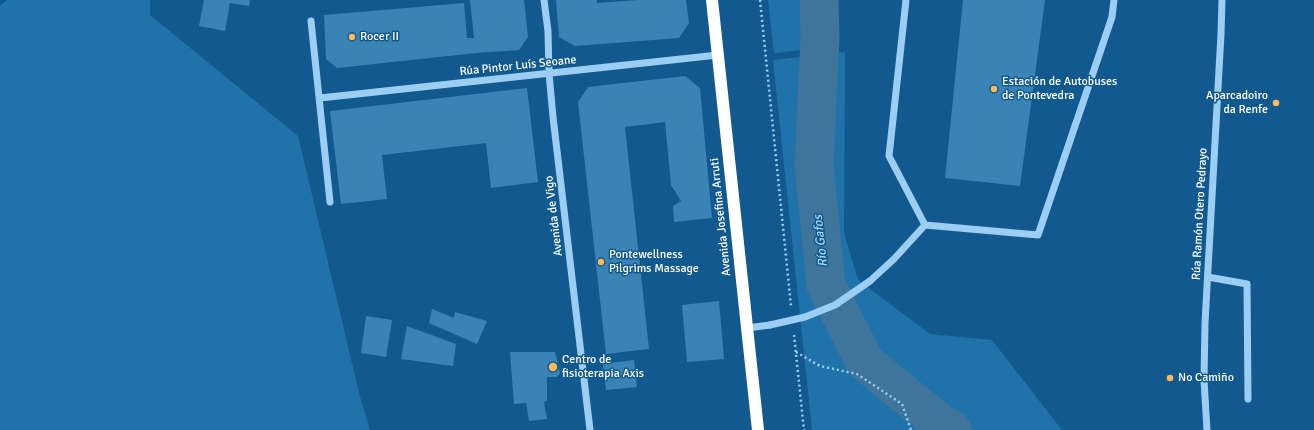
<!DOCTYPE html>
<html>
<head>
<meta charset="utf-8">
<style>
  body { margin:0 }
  canvas { display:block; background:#11598e }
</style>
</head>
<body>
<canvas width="1314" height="430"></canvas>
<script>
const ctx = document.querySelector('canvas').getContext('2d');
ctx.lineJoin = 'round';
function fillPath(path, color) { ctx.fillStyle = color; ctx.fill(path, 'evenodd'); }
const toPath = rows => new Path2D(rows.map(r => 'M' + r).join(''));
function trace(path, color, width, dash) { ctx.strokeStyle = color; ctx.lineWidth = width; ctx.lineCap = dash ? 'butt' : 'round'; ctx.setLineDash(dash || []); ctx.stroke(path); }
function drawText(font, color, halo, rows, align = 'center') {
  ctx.font = font + ' Signika,sans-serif'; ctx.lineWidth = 3; ctx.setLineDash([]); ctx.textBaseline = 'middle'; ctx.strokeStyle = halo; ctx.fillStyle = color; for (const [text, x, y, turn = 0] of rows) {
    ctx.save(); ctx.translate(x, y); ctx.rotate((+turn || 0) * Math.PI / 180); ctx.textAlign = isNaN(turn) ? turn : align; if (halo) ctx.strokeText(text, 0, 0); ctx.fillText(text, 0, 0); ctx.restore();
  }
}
fillPath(toPath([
  [7,0,150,0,150,15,298,136,360,397,370,430,0,430,0,6],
  [768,0,813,0,814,49,774,53],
  [845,52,844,233,858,280,930,334,992,340,1062,430,812,430,773,60]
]), '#2072ab');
trace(toPath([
  [819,0,820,39,814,165,826,285,865,362,941,424,952,430]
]), '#3f749b', 39);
fillPath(toPath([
  [204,0,250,0,249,6,230,3,225,31,199,26],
  [470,0,524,0,528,37,519,50,476,53,337,68,326,59,324,15,464,3,467,38,474,38],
  [556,0,597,0,597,3,638,0,686,0,689,23,679,38,575,46,559,37],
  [963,0,1045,0,1020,186,945,178],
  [685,76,700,88,712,218,674,222,673,206,681,201,671,185,665,122,625,127,649,349,606,354,578,102,588,87],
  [527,88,538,182,491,188,486,143,382,155,387,199,341,204,330,111],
  [719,301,724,359,687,362,682,305],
  [432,309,454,318,455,312,487,321,477,344,429,323],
  [366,316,392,320,386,357,361,353],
  [407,326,456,344,453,366,401,359],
  [510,352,555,352,560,373,557,377,547,377,547,401,544,402,547,419,529,421,526,403,514,404],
  [634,360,637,387,606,390,603,364]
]), '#3a83b7');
trace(toPath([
  [760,0,791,306],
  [794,335,804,430],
  [796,352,820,366,857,374,902,404,911,430]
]), '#9bcef2', 2.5, [2, 3]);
trace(toPath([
  [544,0,548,31,549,73,553,117,590,430],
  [906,0,889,156,925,225],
  [311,21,330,202],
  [320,98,718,55],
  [925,225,1038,235,1112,17,1114,0],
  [1208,277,1247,284,1248,399],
  [870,281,894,259,925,225],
  [747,328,770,325],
  [1207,430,1204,380,1205,323,1221,34,1222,0]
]), '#9bcef2', 7);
trace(toPath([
  [712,0,758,430]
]), '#fff', 12);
trace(toPath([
  [770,325,805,317,835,305,870,281]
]), '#9bcef2', 7);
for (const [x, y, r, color] of [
  [352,37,4,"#ffb95b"],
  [994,89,4,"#ffb95b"],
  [1276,103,4,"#ffb95b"],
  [601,262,4,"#ffb95b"],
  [553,367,5,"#ffb95b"],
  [1170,378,4,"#ffb95b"]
]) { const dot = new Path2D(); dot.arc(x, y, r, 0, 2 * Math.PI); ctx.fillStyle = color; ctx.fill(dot); trace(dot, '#11598e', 1.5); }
drawText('12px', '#fff', '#11598e', [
  ["Rocer II",360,37],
  ["Estación de Autobuses",1002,82],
  ["de Pontevedra",1002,96],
  ["Aparcadoiro",1268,96,"right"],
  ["da Renfe",1268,110,"right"],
  ["Pontewellness",609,255],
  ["Pilgrims Massage",609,269],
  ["Centro de",562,360],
  ["fisioterapia Axis",562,374],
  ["No Camiño",1178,378]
], 'left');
drawText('12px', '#fff', '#11598e', [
  ["Rúa Pintor Luís Seoane",518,66,-6],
  ["Rúa Ramón Otero Pedrayo",1200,214,-87],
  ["Avenida de Vigo",554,216,-97],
  ["Avenida Josefina Arruti",721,217,-96]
]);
drawText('italic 13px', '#a6d8f9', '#11598e', [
  ["Río Gafos",821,241,-96]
]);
</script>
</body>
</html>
